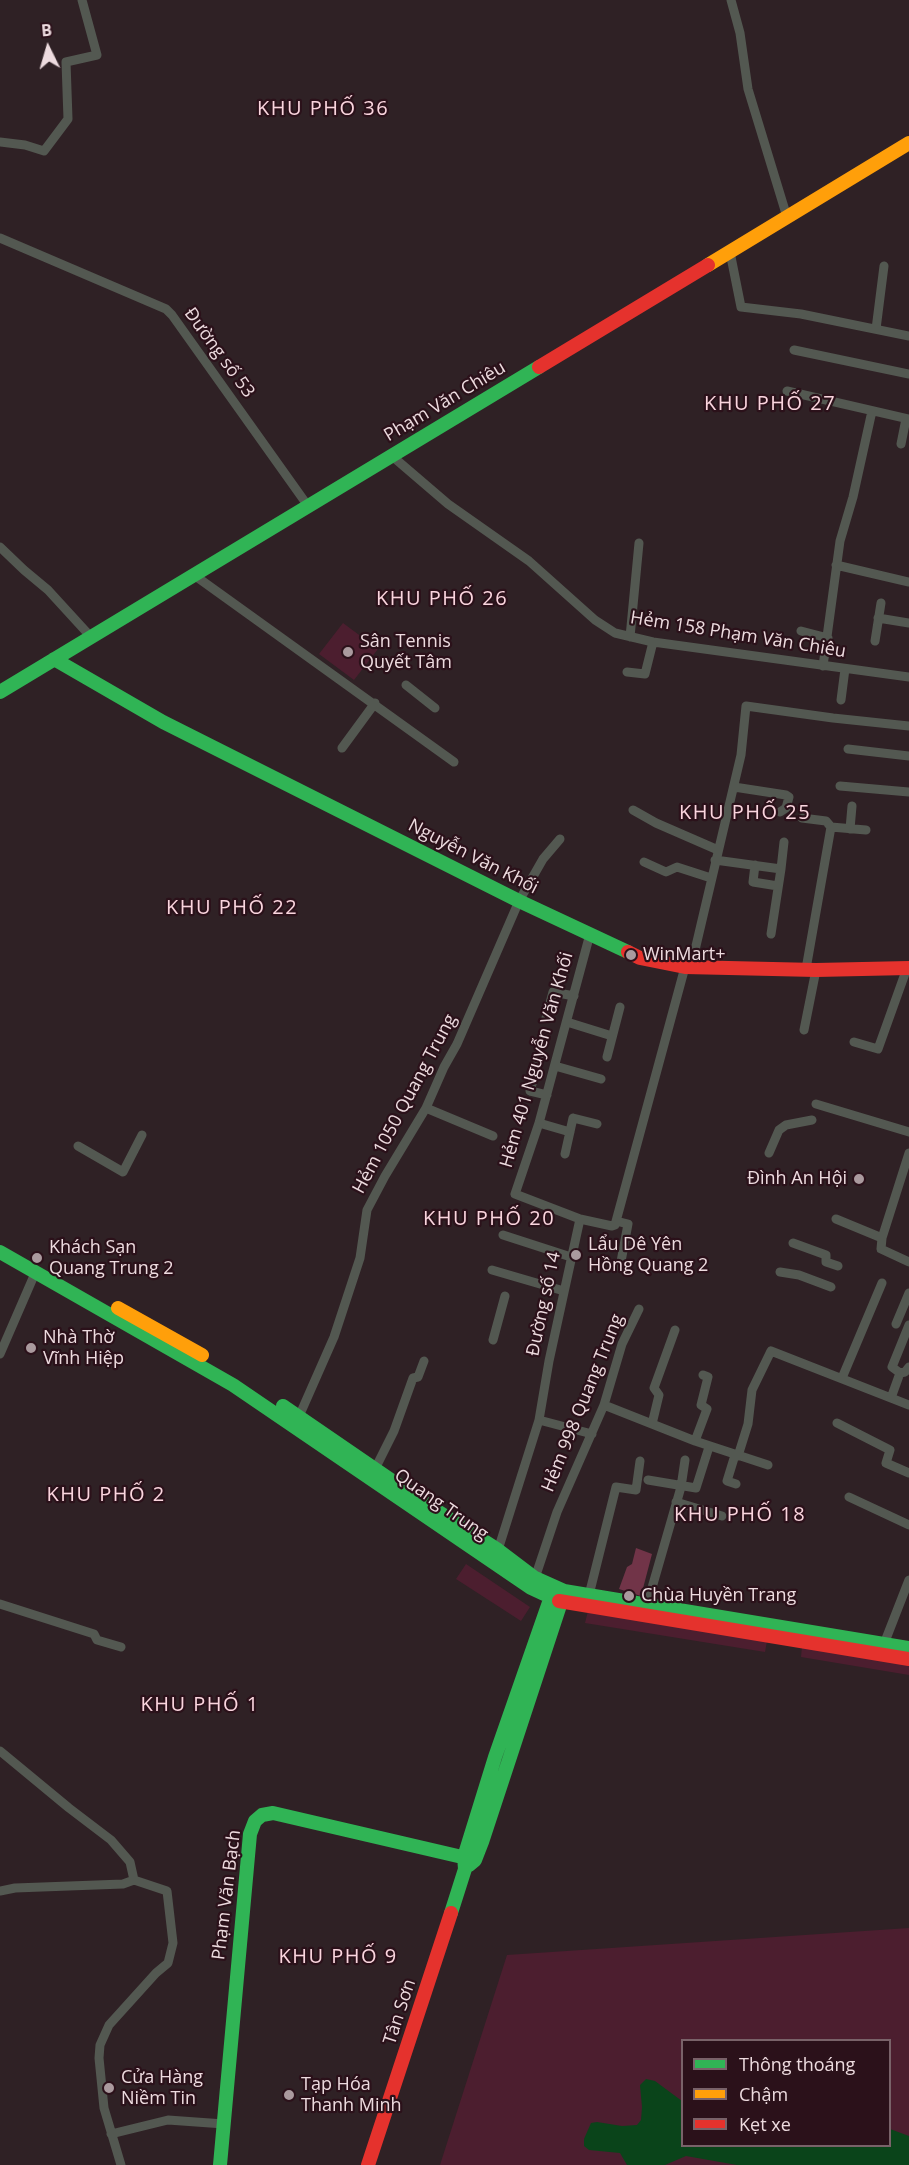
<!DOCTYPE html>
<html>
<head>
<meta charset="utf-8">
<style>
  body { margin:0 }
  #map { position:relative; width:909px; height:2165px; overflow:hidden; background:#2f2125; font-family:"Open Sans",sans-serif }
  canvas { display:block }
  .legend { position:absolute; left:681px; top:2039px; width:210px; height:108px; box-sizing:border-box; background:#2b111a; border:2px solid #796269; margin:0; padding:8px 10px; list-style:none; font-size:18px; color:#eddbdf }
  .legend li { display:flex; align-items:center; gap:12px; height:30px }
  .legend b { width:30px; border:2px solid #796269 }
  .north { position:absolute; left:18px; top:18px; width:60px; height:60px; -webkit-text-stroke:4px #2b111a; paint-order:stroke; rotate:355deg; font-size:16px; font-weight:700; line-height:24px; text-align:center; color:#eddbdf }
  .north::after { content:''; display:block; margin:auto; width:21px; height:27px; background:#eddbdf; clip-path:polygon(50% 0,100% 100%,50% 72%,0 100%) }
</style>
</head>
<body>
<div id="map">
<canvas width="909" height="2165"></canvas>
<ul class="legend">
<li><b style="height:8px;background:#30b455"></b>Thông thoáng</li>
<li><b style="height:8px;background:#ff9f0a"></b>Chậm</li>
<li><b style="height:8px;background:#e5322d"></b>Kẹt xe</li>
</ul>
<div class="north">B</div>
</div>
<script>
const ctx = document.querySelector('canvas').getContext('2d');
ctx.lineJoin = 'round';
function fillPath(path, color) { ctx.fillStyle = color; ctx.fill(path, 'evenodd'); }
const toPath = rows => new Path2D(rows.map(r => 'M' + r).join(''));
function trace(path, color, width, dash) { ctx.strokeStyle = color; ctx.lineWidth = width; ctx.lineCap = dash ? 'butt' : 'round'; ctx.setLineDash(dash || []); ctx.stroke(path); }
function drawText(font, color, halo, rows, align = 'center') {
  ctx.font = font + ' "Open Sans",sans-serif'; ctx.lineWidth = 4.5; ctx.setLineDash([]); ctx.textBaseline = 'middle'; ctx.strokeStyle = halo; ctx.fillStyle = color; for (const [text, x, y, turn = 0] of rows) {
    ctx.save(); ctx.translate(x, y); ctx.rotate((+turn || 0) * Math.PI / 180); ctx.textAlign = isNaN(turn) ? turn : align; if (halo) ctx.strokeText(text, 0, 0); ctx.fillText(text, 0, 0); ctx.restore();
  }
}
fillPath(toPath([
  [343,623,378,649,354,680,319,654],
  [466,1564,530,1607,521,1621,456,1579],
  [588,1611,767,1641,765,1652,585,1623],
  [802,1646,909,1664,909,1675,801,1657],
  [909,1928,909,2165,440,2165,507,1955],
  [682,2040,890,2040,890,2146,682,2146]
]), '#4c1e2f');
fillPath(toPath([
  [636,1548,652,1554,641,1596,619,1589,627,1567,632,1564]
]), '#713448');
fillPath(toPath([
  [646,2079,655,2081,682,2101,682,2146,890,2146,890,2129,909,2136,909,2165,737,2165,686,2156,665,2165,627,2165,620,2153,589,2150,584,2146,584,2139,591,2123,597,2122,622,2126,637,2125,641,2120,642,2107,640,2085]
]), '#0a441a');
trace(toPath([
  [731,0,740,33,748,89,787,217],
  [0,142,25,145,44,151,68,119,66,62,97,55,82,0],
  [0,238,166,309,172,315,308,506],
  [730,252,741,307,801,314,909,336],
  [876,329,884,266],
  [794,350,909,374],
  [787,391,909,419],
  [901,444,906,419],
  [392,456,448,504,529,561,595,620,615,633,653,642,909,677],
  [0,547,24,570,48,590,91,637],
  [836,565,909,582],
  [194,575,454,762],
  [878,618,909,623],
  [801,631,828,638],
  [630,637,639,543],
  [875,641,881,603],
  [823,666,840,541,853,497,872,411],
  [627,672,645,674,653,642],
  [406,685,435,708],
  [841,700,845,669],
  [342,748,375,703],
  [848,749,909,756],
  [840,786,909,792],
  [734,787,786,795,789,797,786,808,780,812],
  [633,810,656,823,718,850],
  [802,818,826,821,831,827,806,969],
  [831,827,866,830],
  [850,829,852,806],
  [715,860,781,869,771,934],
  [644,862,666,872,677,867,711,878],
  [755,865,753,882,778,886],
  [781,869,784,842],
  [691,967,741,755,746,706,833,718,909,726],
  [546,1018,553,992,574,996],
  [567,1022,612,1036],
  [804,1030,816,970],
  [854,1042,878,1049,907,968],
  [607,1057,620,1007],
  [539,1059,530,1091,547,1095],
  [555,1066,601,1079],
  [816,1104,909,1132],
  [426,1108,493,1136],
  [539,1123,570,1132],
  [78,1146,123,1172,142,1135],
  [769,1153,779,1130,786,1125,812,1120],
  [909,1153,882,1238,881,1249,909,1262],
  [565,1154,573,1118,597,1124],
  [580,1219,515,1194,539,1123,590,934],
  [836,1219,882,1238],
  [616,1221,628,1224,620,1267],
  [503,1235,571,1257],
  [793,1243,826,1255,826,1262,838,1266],
  [492,1270,564,1291],
  [780,1272,799,1275,831,1287],
  [896,1324,909,1293],
  [493,1340,505,1296],
  [0,1354,36,1271],
  [900,1373,892,1367,909,1325],
  [842,1378,882,1283],
  [891,1398,900,1373,905,1372,909,1367],
  [604,1405,695,1441,768,1465],
  [539,1420,592,1434],
  [297,1421,334,1337,360,1258,367,1210,385,1176,426,1108,444,1067,457,1044,519,901,543,859,560,839],
  [837,1423,890,1450,886,1463,909,1473],
  [652,1424,659,1395,654,1388,675,1330],
  [695,1441,707,1409,701,1405,708,1377,703,1375],
  [735,1455,727,1481,736,1484],
  [738,1456,748,1424,752,1390,771,1351,909,1405],
  [375,1469,394,1431,413,1378,418,1377,424,1361],
  [648,1480,696,1488,709,1447],
  [849,1497,909,1525],
  [676,1502,722,1516],
  [498,1550,539,1420,549,1361,580,1219,612,1226,615,1225,685,967],
  [535,1578,557,1512,604,1405,622,1344,639,1309],
  [589,1595,616,1487,636,1490,640,1461],
  [0,1604,94,1634,97,1640,121,1647],
  [647,1605,681,1487,685,1460],
  [884,1644,909,1580],
  [0,1751,69,1808,111,1840,130,1862,134,1880,167,1891,173,1943,168,1963,156,1973,109,2025,100,2045,99,2058,104,2108,121,2165],
  [0,1891,15,1888,123,1884,134,1880],
  [111,2134,168,2120,224,2124]
]), '#535851', 9);
trace(toPath([
  [54,659,163,722,519,901,628,952],
  [0,692,539,367],
  [0,1252,233,1385,531,1588,559,1601],
  [283,1406,423,1502,498,1550,535,1578,564,1591,909,1648],
  [469,1865,475,1860,482,1842,564,1593],
  [451,1913,465,1869,464,1857,495,1757,554,1588],
  [220,2165,250,1834,255,1821,262,1815,273,1813,475,1860]
]), '#30b455', 14);
trace(toPath([
  [708,265,909,143],
  [118,1308,202,1355]
]), '#ff9f0a', 14);
trace(toPath([
  [539,367,708,265],
  [628,952,640,958,685,967,816,970,909,968],
  [559,1601,909,1659],
  [368,2165,451,1913]
]), '#e5322d', 14);
for (const [x, y, r, color] of [
  [348,652,6,"#aa9a9e"],
  [631,955,6,"#aa9a9e"],
  [859,1179,6,"#aa9a9e"],
  [576,1255,6,"#aa9a9e"],
  [37,1258,6,"#aa9a9e"],
  [31,1348,6,"#aa9a9e"],
  [629,1596,6,"#aa9a9e"],
  [109,2088,6,"#aa9a9e"],
  [289,2095,6,"#aa9a9e"]
]) { const dot = new Path2D(); dot.arc(x, y, r, 0, 2 * Math.PI); ctx.fillStyle = color; ctx.fill(dot); trace(dot, '#2b111a', 2); }
drawText('18px', '#eddbdf', '#2b111a', [
  ["Đường số 53",219,353,54],
  ["Phạm Văn Chiêu",445,402,-31],
  ["Hẻm 158 Phạm Văn Chiêu",738,635,9],
  ["Nguyễn Văn Khối",473,857,27],
  ["Hẻm 401 Nguyễn Văn Khối",537,1060,-74],
  ["Hẻm 1050 Quang Trung",405,1104,-62],
  ["Đường số 14",544,1304,-78],
  ["Hẻm 998 Quang Trung",583,1403,-68],
  ["Quang Trung",441,1505,35],
  ["Phạm Văn Bạch",227,1895,-83],
  ["Tân Sơn",400,2012,-72]
]);
drawText('18px', '#eddbdf', '#2b111a', [
  ["Sân Tennis",360,642],
  ["Quyết Tâm",360,663],
  ["WinMart+",643,955],
  ["Đình An Hội",847,1179,"right"],
  ["Lẩu Dê Yên",588,1245],
  ["Hồng Quang 2",588,1266],
  ["Khách Sạn",49,1248],
  ["Quang Trung 2",49,1269],
  ["Nhà Thờ",43,1338],
  ["Vĩnh Hiệp",43,1359],
  ["Chùa Huyền Trang",641,1596],
  ["Cửa Hàng",121,2078],
  ["Niềm Tin",121,2099],
  ["Tạp Hóa",301,2085],
  ["Thanh Minh",301,2106]
], 'left');
ctx.letterSpacing = '1.5px';
drawText('20px', '#fad5de', '#2b111a', [
  ["KHU PHỐ 36",323,109],
  ["KHU PHỐ 27",770,404],
  ["KHU PHỐ 26",442,599],
  ["KHU PHỐ 25",745,813],
  ["KHU PHỐ 22",232,908],
  ["KHU PHỐ 20",489,1219],
  ["KHU PHỐ 2",106,1495],
  ["KHU PHỐ 18",740,1515],
  ["KHU PHỐ 1",200,1705],
  ["KHU PHỐ 9",338,1957]
]);
ctx.letterSpacing = '0px';
</script>
</body>
</html>
